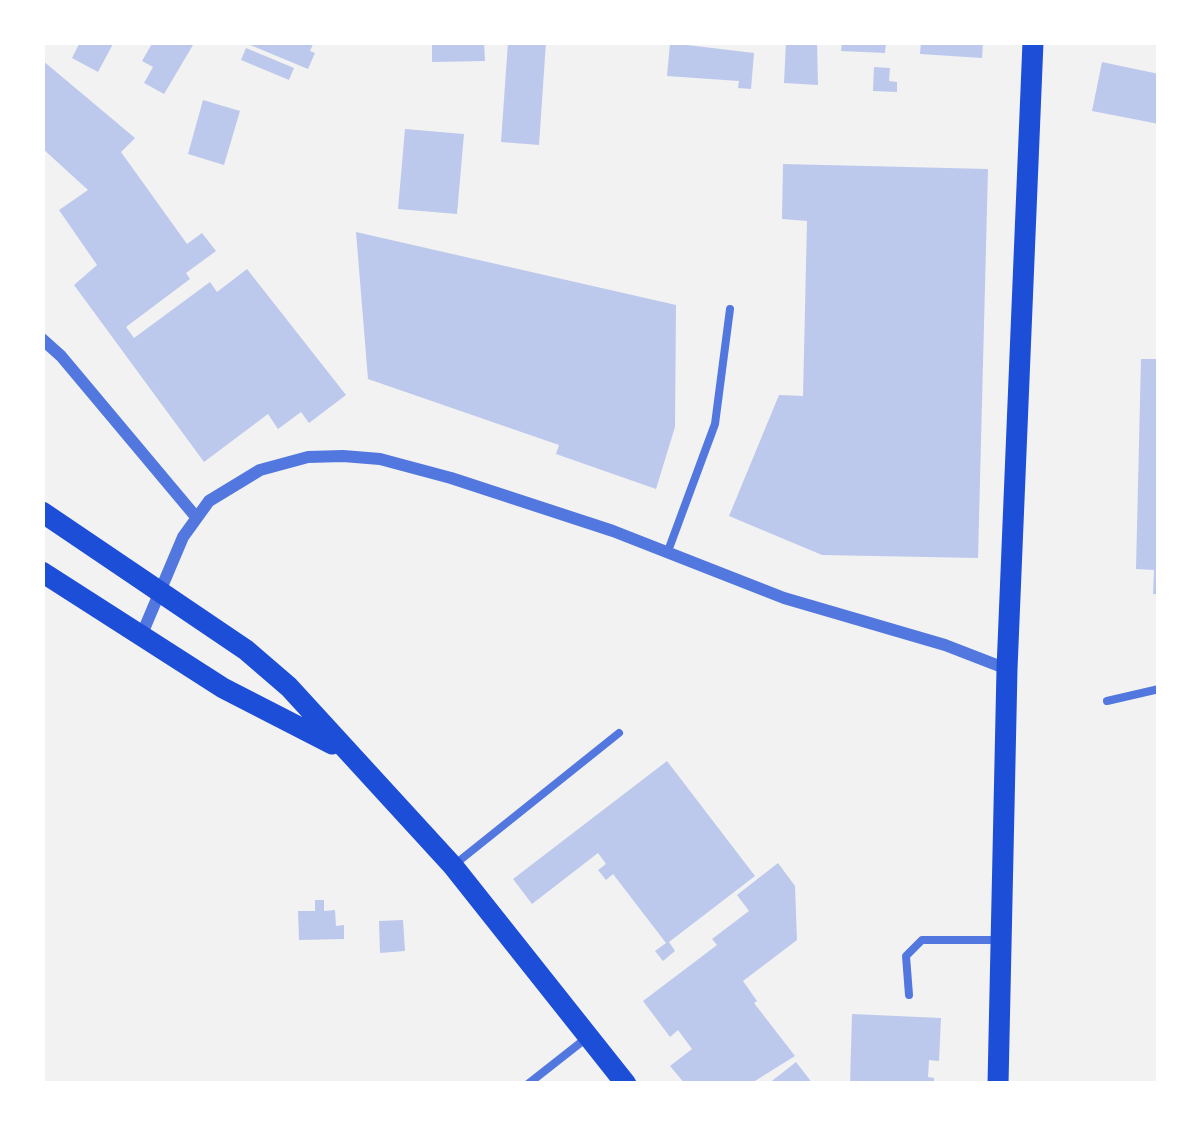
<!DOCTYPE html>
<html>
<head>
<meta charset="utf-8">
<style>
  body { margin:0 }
  #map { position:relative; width:1201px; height:1126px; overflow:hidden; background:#f2f2f2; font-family:Jost,sans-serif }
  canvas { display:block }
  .frame { position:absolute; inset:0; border:45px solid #fff; pointer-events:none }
</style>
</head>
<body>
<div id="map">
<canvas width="1201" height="1126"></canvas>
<div class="frame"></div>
</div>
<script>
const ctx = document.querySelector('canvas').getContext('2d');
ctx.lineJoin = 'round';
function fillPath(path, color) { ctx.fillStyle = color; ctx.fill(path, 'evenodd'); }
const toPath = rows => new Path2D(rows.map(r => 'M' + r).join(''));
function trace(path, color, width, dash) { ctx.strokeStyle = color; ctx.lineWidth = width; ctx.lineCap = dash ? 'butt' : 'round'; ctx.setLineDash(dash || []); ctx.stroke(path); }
fillPath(toPath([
  [80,42,114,42,98,72,72,58],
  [153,42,193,45,164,94,144,83,153,67,142,61],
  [243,42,314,42,310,51,315,53,308,69],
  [484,42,485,61,432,62,432,43],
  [508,42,546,42,539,145,501,142],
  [786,42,817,42,818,85,784,83],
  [842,42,886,42,885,53,841,51],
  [921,42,983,42,982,58,920,54],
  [670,43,754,53,751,89,738,88,739,81,667,76],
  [246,48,294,68,289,80,241,60],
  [42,60,135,138,121,152,187,244,202,233,216,251,186,273,190,279,126,327,134,338,210,282,217,292,247,269,346,395,309,423,301,412,278,429,268,414,204,462,74,285,97,265,59,210,88,190,42,148],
  [1102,62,1159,74,1159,124,1092,111],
  [874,67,890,68,889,81,897,82,897,92,873,91],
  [203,100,240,111,224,165,188,154],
  [405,129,464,134,457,214,398,209],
  [783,164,988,169,978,558,822,555,729,516,779,395,803,396,807,221,782,219],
  [356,232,676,305,675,427,656,489,556,454,559,445,368,379],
  [1141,359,1159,359,1159,594,1153,594,1154,570,1136,569],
  [667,761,755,876,669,942,675,951,663,961,655,951,666,943,613,874,606,880,598,870,606,864,598,853,532,904,513,879],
  [778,863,795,886,797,940,743,981,757,1001,754,1003,795,1056,750,1084,685,1084,670,1066,692,1049,678,1030,670,1037,643,1001,717,945,712,939,749,911,737,895],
  [315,900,324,900,324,911,335,910,336,926,344,925,344,939,299,940,298,911,315,911],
  [403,920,405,951,380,953,379,921],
  [852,1014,941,1018,939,1061,929,1060,928,1077,934,1078,934,1084,850,1084],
  [796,1062,813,1084,768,1084]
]), '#bdc9ec');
trace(toPath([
  [668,551,715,424,730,309],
  [1107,701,1159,689],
  [454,865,619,733],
  [909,995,906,956,922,940,1000,940],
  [528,1084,584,1040]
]), '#5277de', 8);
trace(toPath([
  [42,339,61,356,196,517],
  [142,634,183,537,209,501,260,470,308,457,343,456,380,459,451,478,613,531,784,598,945,645,1007,669]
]), '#5277de', 12);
trace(toPath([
  [42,512,246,650,289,687,453,866,626,1084],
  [42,572,223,688,332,744],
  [998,1084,1007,669,1033,42]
]), '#1d4ed8', 21);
</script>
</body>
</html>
